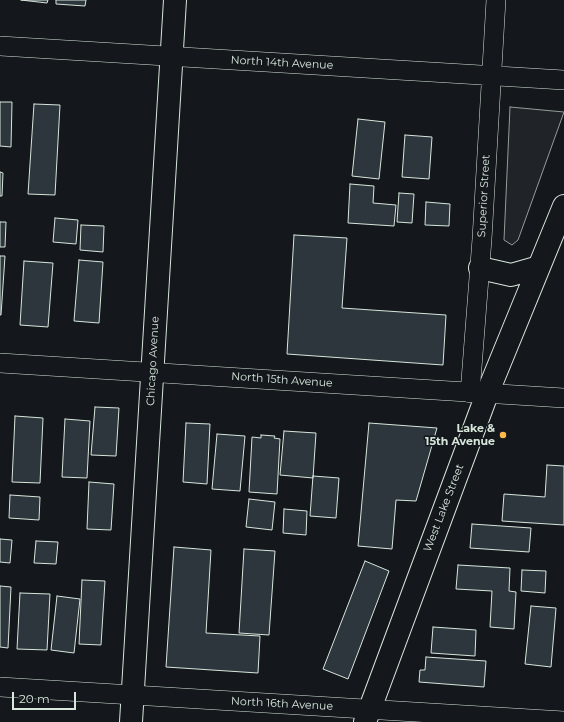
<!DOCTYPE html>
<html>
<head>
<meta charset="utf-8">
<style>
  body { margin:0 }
  #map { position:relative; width:564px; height:722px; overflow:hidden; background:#14181c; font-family:Montserrat,sans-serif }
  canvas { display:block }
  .scale { position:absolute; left:12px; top:692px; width:64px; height:18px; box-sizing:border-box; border:2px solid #d8e6dc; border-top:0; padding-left:5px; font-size:12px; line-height:14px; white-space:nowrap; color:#d8e6dc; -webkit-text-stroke:3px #14181c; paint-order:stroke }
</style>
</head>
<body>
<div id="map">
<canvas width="564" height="722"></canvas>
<div class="scale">20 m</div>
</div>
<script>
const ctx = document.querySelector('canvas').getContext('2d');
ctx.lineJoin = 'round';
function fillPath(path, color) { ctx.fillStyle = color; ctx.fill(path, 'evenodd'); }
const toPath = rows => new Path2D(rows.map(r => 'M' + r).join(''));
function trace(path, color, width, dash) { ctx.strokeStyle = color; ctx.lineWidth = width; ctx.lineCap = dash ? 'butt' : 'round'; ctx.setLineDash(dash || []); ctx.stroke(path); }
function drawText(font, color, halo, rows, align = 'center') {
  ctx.font = font + ' Montserrat,sans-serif'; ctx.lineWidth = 3; ctx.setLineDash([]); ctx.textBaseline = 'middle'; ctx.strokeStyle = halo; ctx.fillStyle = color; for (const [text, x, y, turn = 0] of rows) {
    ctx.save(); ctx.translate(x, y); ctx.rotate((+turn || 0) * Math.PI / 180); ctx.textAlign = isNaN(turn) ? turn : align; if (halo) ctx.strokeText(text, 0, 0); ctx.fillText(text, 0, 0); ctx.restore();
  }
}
const green = toPath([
  [510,107,564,112,518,240,512,245,504,240,510,107]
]);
fillPath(green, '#202428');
trace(green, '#939e99', 1);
const building = toPath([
  [21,0,48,0,47,3,21,0],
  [56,0,86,0,85,6,56,4,56,0],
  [0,102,12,102,11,147,0,146,0,102],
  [34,104,60,105,55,195,28,194,34,104],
  [358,119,385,122,379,179,352,176,358,119],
  [405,135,432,137,429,179,402,177,405,135],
  [0,172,3,173,2,196,0,196,0,172],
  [350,184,374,186,373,203,396,205,394,226,348,223,350,184],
  [399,193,414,194,412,223,397,222,399,193],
  [426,202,450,204,449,226,425,225,426,202],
  [55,218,78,220,76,244,53,242,55,218],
  [0,222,6,222,5,247,0,247,0,222],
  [81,225,104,226,103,252,80,250,81,225],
  [294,235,347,238,342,308,446,315,443,365,287,354,294,235],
  [0,256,5,256,1,315,0,315,0,256],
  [79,260,103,262,99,323,74,321,79,260],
  [24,261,53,263,48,327,20,325,24,261],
  [95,407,119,408,116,456,91,455,95,407],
  [15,416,43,418,40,483,12,482,15,416],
  [65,419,90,421,87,478,62,477,65,419],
  [186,423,210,424,207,484,183,482,186,423],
  [369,423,437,428,416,501,396,500,392,549,358,546,369,423],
  [284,431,316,433,313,478,280,475,284,431],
  [217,434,245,436,240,491,212,489,217,434],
  [261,435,275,436,274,438,280,439,277,494,249,492,252,437,261,438,261,435],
  [547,465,564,466,564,525,502,521,504,494,545,497,547,465],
  [313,476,339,478,336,518,310,516,313,476],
  [89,482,114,484,111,530,87,529,89,482],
  [10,495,40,497,39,520,9,518,10,495],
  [249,499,275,502,272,530,246,527,249,499],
  [284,509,307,511,306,535,283,533,284,509],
  [472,524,531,528,529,552,470,548,472,524],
  [0,539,12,540,10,563,0,562,0,539],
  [36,541,58,542,56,564,34,563,36,541],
  [174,547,211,550,206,633,260,636,258,673,166,667,174,547],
  [244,549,275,551,269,635,239,633,244,549],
  [365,561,389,571,348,679,323,669,365,561],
  [458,565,510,568,509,591,516,592,514,629,490,627,492,591,456,589,458,565],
  [522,570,546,571,545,593,521,591,522,570],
  [82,580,105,581,101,645,79,644,82,580],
  [0,586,11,587,8,648,0,647,0,586],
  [20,593,50,594,47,650,17,649,20,593],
  [57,596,80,599,74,653,51,650,57,596],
  [531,606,556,608,551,667,525,664,531,606],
  [433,627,476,630,475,656,431,653,433,627],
  [426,657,486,661,484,687,419,682,420,670,425,670,426,657]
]);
fillPath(building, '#2c363c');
trace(building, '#d8e6dc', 1);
const minor = toPath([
  [0,46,564,80],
  [0,363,564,398],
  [470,393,482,239,496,0],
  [0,687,564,721]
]);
const secondary = toPath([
  [480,268,511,275,539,267],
  [131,722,175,0],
  [365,722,487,394,564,206]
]);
trace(minor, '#d8e6dc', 20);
trace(secondary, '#d8e6dc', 24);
trace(minor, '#14181c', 19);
trace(secondary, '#14181c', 22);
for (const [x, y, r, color] of [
  [503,435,4,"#ffb74d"]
]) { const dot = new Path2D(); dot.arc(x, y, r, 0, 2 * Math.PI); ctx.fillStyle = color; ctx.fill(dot); trace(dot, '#14181c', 1.5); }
drawText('11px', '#d8e6dc', '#14181c', [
  ["North 14th Avenue",282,63,3],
  ["Superior Street",484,196,-87],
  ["Chicago Avenue",153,361,-87],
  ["North 15th Avenue",282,380,4],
  ["West Lake Street",444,508,-69],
  ["North 16th Avenue",282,704,3]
]);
drawText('bold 11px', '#d8e6dc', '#14181c', [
  ["Lake &",495,429],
  ["15th Avenue",495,442]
], 'right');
</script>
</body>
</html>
